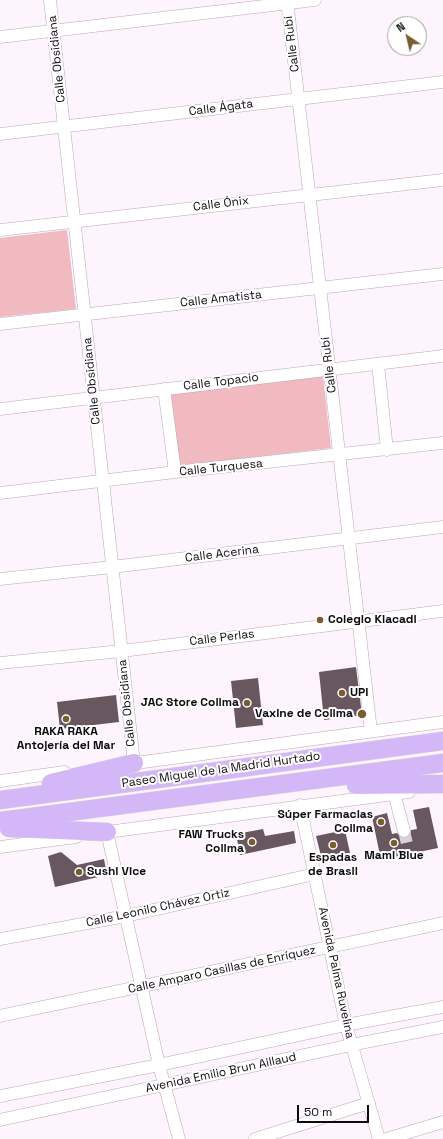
<!DOCTYPE html>
<html>
<head>
<meta charset="utf-8">
<style>
  body { margin:0 }
  #map { position:relative; width:443px; height:1139px; overflow:hidden; background:#fef4fd; font-family:"Space Grotesk",sans-serif }
  canvas { display:block }
  .north { position:absolute; left:387px; top:16px; width:40px; height:40px; box-sizing:border-box; background:#fff; border:1px solid #9f9d9f; border-radius:50%; rotate:325deg; font-size:11px; font-weight:700; line-height:16px; text-align:center; color:#0e090e }
  .north::after { content:''; display:block; margin:auto; width:14px; height:18px; background:#7b5c31; clip-path:polygon(50% 0,100% 100%,50% 72%,0 100%) }
  .scale { position:absolute; left:297px; top:1105px; width:72px; height:18px; box-sizing:border-box; border:2px solid #0e090e; border-top:0; padding-left:5px; font-size:12px; line-height:14px; white-space:nowrap; color:#0e090e; -webkit-text-stroke:3px #fff; paint-order:stroke }
</style>
</head>
<body>
<div id="map">
<canvas width="443" height="1139"></canvas>
<div class="north">N</div>
<div class="scale">50 m</div>
</div>
<script>
const ctx = document.querySelector('canvas').getContext('2d');
ctx.lineJoin = 'round';
function fillPath(path, color) { ctx.fillStyle = color; ctx.fill(path, 'evenodd'); }
const toPath = rows => new Path2D(rows.map(r => 'M' + r).join(''));
function trace(path, color, width, dash) { ctx.strokeStyle = color; ctx.lineWidth = width; ctx.lineCap = dash ? 'butt' : 'round'; ctx.setLineDash(dash || []); ctx.stroke(path); }
function drawText(font, color, halo, rows, align = 'center') {
  ctx.font = font + ' "Space Grotesk",sans-serif'; ctx.lineWidth = 4; ctx.setLineDash([]); ctx.textBaseline = 'middle'; ctx.strokeStyle = halo; ctx.fillStyle = color; for (const [text, x, y, turn = 0] of rows) {
    ctx.save(); ctx.translate(x, y); ctx.rotate((+turn || 0) * Math.PI / 180); ctx.textAlign = isNaN(turn) ? turn : align; if (halo) ctx.strokeText(text, 0, 0); ctx.fillText(text, 0, 0); ctx.restore();
  }
}
fillPath(toPath([
  [67,230,76,309,0,317,0,238],
  [323,376,331,448,179,466,171,394]
]), '#f1b9c0');
fillPath(toPath([
  [356,667,362,715,324,720,319,672],
  [258,678,263,725,236,728,231,681],
  [116,695,119,722,60,729,57,702],
  [429,807,438,848,381,860,372,817,387,813,392,834,397,833,402,838,406,838,410,836,411,830,417,829,413,810],
  [263,829,265,836,294,831,296,843,240,855,236,834],
  [345,830,350,853,322,860,316,836],
  [61,852,77,865,104,859,107,875,55,887,48,856]
]), '#69575f');
trace(toPath([
  [404,831,408,848]
]), '#dad1d9', 12, [12, 6]);
const minor = toPath([
  [50,0,134,763],
  [287,0,371,731],
  [0,37,315,0],
  [0,134,443,82],
  [0,230,443,180],
  [0,324,443,274],
  [378,364,387,450],
  [164,389,175,472],
  [0,409,443,356],
  [0,493,175,472,443,443],
  [0,579,112,567,443,527],
  [0,663,122,651,443,611],
  [128,764,443,722],
  [0,781,64,772],
  [394,793,404,831],
  [300,805,346,1025,379,1139],
  [107,832,159,1065,179,1139],
  [100,833,409,792],
  [0,847,76,837],
  [0,939,126,916,315,874],
  [0,1016,443,923],
  [0,1096,159,1065,346,1025,443,1007],
  [0,1120,351,1045,443,1027],
  [255,1139,369,1103],
  [386,1139,443,1122]
]);
const highway = toPath([
  [51,783,134,763],
  [356,785,443,784],
  [0,800,443,741],
  [0,821,443,763],
  [9,828,107,832]
]);
trace(minor, '#b7a9b7', 13);
trace(highway, '#d8d8d8', 19);
trace(minor, '#fff', 12);
trace(highway, '#d4b7f6', 18);
for (const [x, y, r, color] of [
  [320,620,4,"#7b5c31"],
  [342,693,4,"#7b5c31"],
  [247,703,4,"#7b5c31"],
  [362,714,5,"#7b5c31"],
  [66,719,4,"#7b5c31"],
  [381,822,4,"#7b5c31"],
  [252,842,4,"#7b5c31"],
  [394,843,4,"#7b5c31"],
  [333,845,4,"#7b5c31"],
  [79,872,4,"#7b5c31"]
]) { const dot = new Path2D(); dot.arc(x, y, r, 0, 2 * Math.PI); ctx.fillStyle = color; ctx.fill(dot); trace(dot, '#fff', 1.5); }
drawText('12px', '#0e090e', '#fff', [
  ["Calle Rubí",292,44,-97],
  ["Calle Obsidiana",57,59,-96],
  ["Calle Ágata",221,108,-7],
  ["Calle Ónix",221,204,-7],
  ["Calle Amatista",221,299,-6],
  ["Calle Rubí",329,365,-97],
  ["Calle Obsidiana",92,381,-96],
  ["Calle Topacio",221,382,-7],
  ["Calle Turquesa",221,468,-6],
  ["Calle Acerina",222,554,-7],
  ["Calle Perlas",222,638,-7],
  ["Calle Obsidiana",127,703,-96],
  ["Paseo Miguel de la Madrid Hurtado",221,770,-8],
  ["Calle Leonilo Chávez Ortiz",158,908,-12],
  ["Calle Amparo Casillas de Enríquez",222,970,-12],
  ["Avenida Palma Ruvelina",336,973,78],
  ["Avenida Emilio Brun Aillaud",221,1073,-12]
]);
drawText('bold 12px', '#0e090e', '#fff', [
  ["Colegio Klacadi",328,620,"left"],
  ["UPI",350,693,"left"],
  ["JAC Store Colima",239,703],
  ["Vaxine de Colima",353,714],
  ["RAKA RAKA",66,732,"center"],
  ["Antojería del Mar",66,746,"center"],
  ["Súper Farmacias",373,815],
  ["Colima",373,829],
  ["FAW Trucks",244,835],
  ["Colima",244,849],
  ["Mami Blue",394,856,"center"],
  ["Espadas",333,858,"center"],
  ["de Brasil",333,872,"center"],
  ["Sushi Vice",87,872,"left"]
], 'right');
</script>
</body>
</html>
